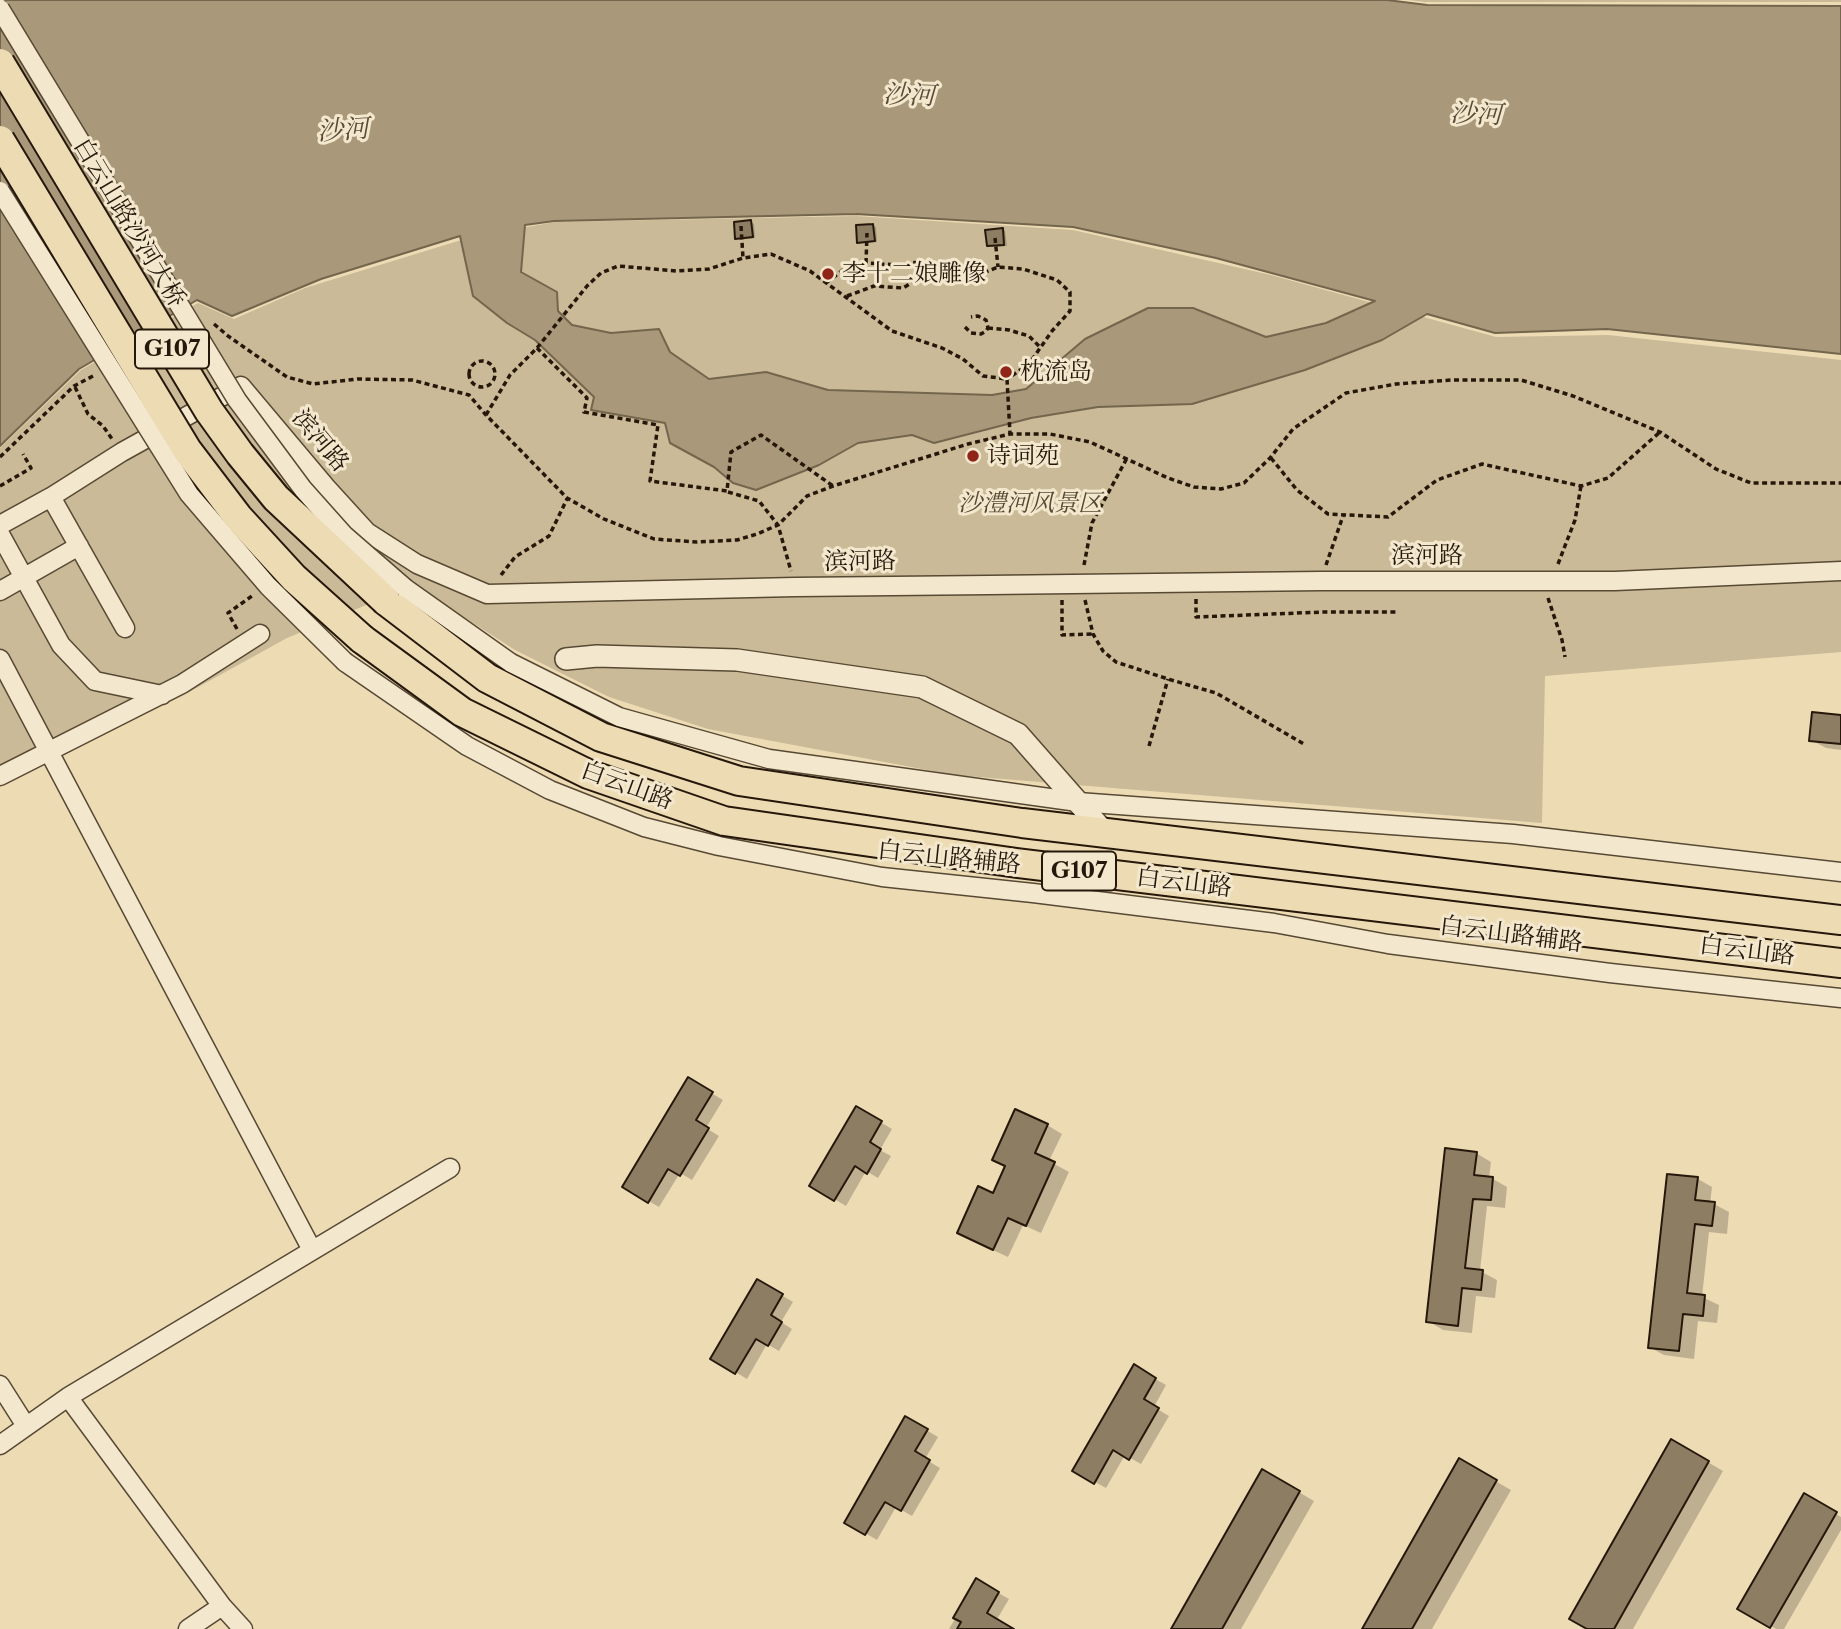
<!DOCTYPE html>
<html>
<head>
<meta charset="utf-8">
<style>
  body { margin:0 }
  canvas { display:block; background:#eddbb4 }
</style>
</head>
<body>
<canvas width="1841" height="1629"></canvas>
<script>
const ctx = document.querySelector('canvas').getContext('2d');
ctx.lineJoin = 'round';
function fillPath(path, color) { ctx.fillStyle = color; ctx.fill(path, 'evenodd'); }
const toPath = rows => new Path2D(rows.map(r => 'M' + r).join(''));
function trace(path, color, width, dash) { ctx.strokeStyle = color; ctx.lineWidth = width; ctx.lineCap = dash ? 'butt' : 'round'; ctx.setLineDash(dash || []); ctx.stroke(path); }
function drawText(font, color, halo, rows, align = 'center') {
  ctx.font = font + ' "Libre Caslon Text","Noto Serif SC",serif'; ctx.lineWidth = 6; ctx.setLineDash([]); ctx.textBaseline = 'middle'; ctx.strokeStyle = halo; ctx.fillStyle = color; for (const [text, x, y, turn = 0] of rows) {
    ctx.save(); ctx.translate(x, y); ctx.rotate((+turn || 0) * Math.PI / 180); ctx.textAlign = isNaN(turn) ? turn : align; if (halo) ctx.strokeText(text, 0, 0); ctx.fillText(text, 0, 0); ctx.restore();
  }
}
fillPath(toPath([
  [1409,0,1841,0,1841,2,1425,2],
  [856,216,1073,230,1271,275,1496,337,1608,335,1841,360,1841,652,1545,676,1542,823,954,775,708,729,609,697,515,650,414,585,287,638,182,696,0,786,0,448,81,370,198,303,234,319,305,288,471,237,555,222]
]), '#cbba97');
const water = toPath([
  [7,0,1387,0,1427,5,1841,6,1841,354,1607,329,1495,333,1427,314,1382,340,1305,370,1192,404,1098,407,1031,418,934,443,912,435,858,443,819,465,756,490,733,483,714,467,670,443,665,423,591,410,594,397,535,340,507,323,473,296,460,236,321,279,232,316,197,300,79,369,0,446,0,4,7,0],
  [856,214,1073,227,1216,258,1375,301,1326,323,1266,337,1193,308,1148,308,1085,339,1026,389,992,395,828,390,766,372,709,379,670,352,659,329,611,333,572,325,558,311,557,292,521,272,525,225,554,221,856,214]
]);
fillPath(water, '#a9997a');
trace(water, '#74654d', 2);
fillPath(toPath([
  [751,222,754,224,755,238,740,240,737,238],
  [873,226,876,227,877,242,862,243,859,242],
  [1003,230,1005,231,1007,246,991,247,988,245],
  [1841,717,1841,750,1826,748,1811,740],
  [689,1080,723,1100,706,1128,719,1136,692,1180,680,1173,659,1207,624,1187],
  [857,1108,892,1129,880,1150,891,1156,878,1178,866,1171,846,1206,811,1185],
  [1047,1125,1062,1134,1049,1161,1069,1172,1041,1233,1023,1225,1008,1257,973,1241,994,1195],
  [1476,1153,1491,1162,1489,1178,1493,1179,1507,1187,1505,1208,1487,1206,1480,1271,1497,1280,1495,1298,1476,1296,1472,1333,1443,1330,1428,1321],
  [1698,1179,1712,1187,1710,1204,1714,1204,1729,1212,1727,1234,1709,1232,1702,1297,1719,1305,1717,1323,1698,1321,1694,1359,1664,1355,1649,1347],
  [758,1281,793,1302,781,1322,792,1329,779,1351,767,1344,747,1379,712,1358],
  [1134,1367,1166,1385,1154,1407,1169,1416,1141,1464,1125,1455,1106,1488,1075,1471],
  [906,1418,938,1437,925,1459,940,1468,912,1516,896,1507,877,1540,846,1522],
  [1672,1441,1723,1471,1633,1629,1590,1629],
  [1460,1461,1511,1490,1432,1629,1364,1629],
  [1263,1471,1314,1501,1241,1629,1173,1629],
  [1805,1496,1841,1517,1841,1530,1784,1629,1776,1629,1740,1608],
  [977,1581,1009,1599,996,1621,1010,1629,949,1629]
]), '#0003');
const building = toPath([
  [751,220,753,237,735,239,734,222,751,220],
  [873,224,875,241,857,243,856,225,873,224],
  [1003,228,1004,245,987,246,985,230,1003,228],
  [1812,712,1841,715,1841,744,1809,741,1812,712],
  [688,1077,713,1092,696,1120,709,1128,680,1176,668,1169,648,1203,622,1187,688,1077],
  [856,1106,882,1121,870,1142,881,1149,867,1174,855,1166,834,1201,809,1186,856,1106],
  [1015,1109,1048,1124,1035,1153,1055,1162,1026,1226,1008,1218,993,1250,957,1233,978,1186,993,1193,1005,1166,992,1160,1015,1109],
  [1445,1148,1477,1152,1474,1175,1493,1177,1491,1200,1473,1199,1465,1268,1483,1270,1481,1290,1462,1288,1458,1326,1426,1322,1445,1148],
  [1667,1174,1698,1177,1695,1200,1715,1202,1712,1226,1695,1224,1687,1293,1705,1295,1703,1316,1683,1314,1679,1351,1648,1348,1667,1174],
  [757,1279,783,1294,771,1315,782,1322,768,1346,756,1339,735,1374,710,1359,757,1279],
  [1134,1364,1156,1378,1144,1399,1159,1408,1129,1460,1113,1450,1094,1484,1072,1471,1134,1364],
  [905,1416,928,1429,915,1451,930,1460,901,1511,885,1502,865,1535,844,1523,905,1416],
  [1671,1439,1709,1461,1614,1629,1587,1629,1569,1619,1671,1439],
  [1459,1458,1497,1480,1412,1629,1362,1629,1459,1458],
  [1262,1469,1300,1491,1222,1629,1171,1629,1262,1469],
  [1804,1493,1837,1512,1770,1628,1737,1609,1804,1493],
  [976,1578,999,1592,987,1613,1014,1629,957,1629,961,1622,953,1618,976,1578]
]);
fillPath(building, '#8d7d62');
trace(building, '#25180a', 2);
const minor = toPath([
  [51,497,125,628],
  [0,525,51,497,122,452,241,386,326,487,367,532,417,564,487,594,795,587,989,585,1321,581,1615,581,1841,571],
  [0,534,61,645,95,681,162,695],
  [405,588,511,663,619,717,769,759,1078,802,1513,834,1841,872],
  [0,591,79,546],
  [0,659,312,1250],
  [345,662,467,746,550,790,644,827,719,846,882,877,1033,893,1274,923,1388,944,1610,973,1841,998],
  [0,776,182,684,260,634],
  [0,1385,26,1426],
  [68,1397,222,1606],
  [0,1445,68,1397,450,1168],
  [188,1629,222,1606,243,1629]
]);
const tertiary = toPath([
  [566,659,597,656,737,660,922,687,1018,734,1105,833]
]);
const trunk = toPath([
  [386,601,487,678,601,737,739,781,1022,823,1841,920],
  [362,639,462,712,588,774,724,821,1017,863,1841,963]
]);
trace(minor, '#574934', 21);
trace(tertiary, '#574934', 24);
trace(trunk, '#25180a', 32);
trace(toPath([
  [741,226,743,258],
  [995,238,998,267],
  [866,263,867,233],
  [826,283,848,266,866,263,898,265,919,262,928,265,933,271],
  [847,296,874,286,903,288,926,274,945,268,963,273,981,274,998,267,1023,269,1057,280,1070,292,1070,311,1052,331,1029,364,1007,379],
  [214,324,228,336,287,377,313,384,358,379,412,380,469,395,486,415,567,498,604,519,654,539,697,542,737,540,757,534,778,525,807,496,833,486,968,444,1010,434,1050,434,1090,442,1168,478,1194,487,1221,489,1244,483,1270,458,1293,429,1346,393,1396,384,1451,380,1521,380,1573,396,1660,432,1716,469,1751,483,1841,483],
  [965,327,971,333,981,334,986,331,988,328,986,320,978,316,971,317],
  [988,328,1009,330,1029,336,1041,348],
  [537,348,587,398,584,412,658,425,650,481,727,491,731,452,761,435,833,486],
  '469 374a13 13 0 1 1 26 0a13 13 0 1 1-26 0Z',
  [75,387,88,414,103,426,112,439],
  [486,415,510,375,537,348,587,286,601,273,618,266,676,271,709,269,743,258,771,254,810,271,892,331,942,348,963,359,983,376,1007,379,1010,434],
  [0,457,74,386,93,376],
  [1271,458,1297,490,1328,514,1388,517,1437,480,1482,464,1581,486,1608,478,1660,432],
  [0,486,31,468,23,454],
  [728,492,759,501,778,525,791,571],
  [1558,564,1575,520,1581,486],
  [1084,565,1092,523,1127,458],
  [1326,565,1343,516],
  [501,575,515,557,549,536,567,499],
  [1548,598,1562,640,1565,657],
  [1196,599,1196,617,1324,612,1396,612],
  [1062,600,1062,635,1093,634],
  [1085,600,1093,634,1103,651,1116,662,1168,679,1216,693,1304,744],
  [237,629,228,613,252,596],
  [1149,746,1168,679]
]), '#25180a', 3.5, [5, 3.5]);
trace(minor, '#f3e8ce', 18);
trace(tertiary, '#f3e8ce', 21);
trace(trunk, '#eddbb4', 28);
const minorBridge = toPath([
  [0,9,237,400,303,489,344,535,405,588],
  [0,191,189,494,268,586,345,662]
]);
const trunkBridge = toPath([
  [0,63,209,411,240,454,276,498,386,601],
  [0,140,187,450,238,517,294,578,362,639]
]);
trace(minorBridge, '#574934', 21, []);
trace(trunkBridge, '#25180a', 32, []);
trace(minorBridge, '#f3e8ce', 18);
trace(trunkBridge, '#eddbb4', 28);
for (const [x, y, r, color] of [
  [828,274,7,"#8f2418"],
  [1006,372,7,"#8f2418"],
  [973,456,7,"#8f2418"]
]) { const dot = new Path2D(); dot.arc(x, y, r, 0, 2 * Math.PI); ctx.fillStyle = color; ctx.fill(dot); trace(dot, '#f3e8ce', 2.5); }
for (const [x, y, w] of [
  [172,349,74],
  [1079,871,74]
]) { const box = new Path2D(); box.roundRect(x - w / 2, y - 19.5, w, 39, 5); ctx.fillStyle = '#f3e8ce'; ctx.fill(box); trace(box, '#25180a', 2); }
drawText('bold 23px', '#25180a', null, [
  ["G107",172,349],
  ["G107",1079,871]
]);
drawText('24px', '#25180a', '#f3e8ce', [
  ["白云山路沙河大桥",129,223,59],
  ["滨河路",320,441,50],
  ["滨河路",1427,556],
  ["滨河路",860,562,-1],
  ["白云山路",627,786,20],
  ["白云山路辅路",949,858,6],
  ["白云山路",1184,883,7],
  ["白云山路辅路",1511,935,7],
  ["白云山路",1747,951,7]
]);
drawText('24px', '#25180a', '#f3e8ce', [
  ["李十二娘雕像",842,274],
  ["枕流岛",1020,372],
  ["诗词苑",987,456]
], 'left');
drawText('italic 24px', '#574934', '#f3e8ce', [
  ["沙澧河风景区",1030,504]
]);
drawText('italic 26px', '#5a4c37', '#f3e8ce', [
  ["沙河",909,96,2],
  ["沙河",1476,115,2],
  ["沙河",343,131,-4]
]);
</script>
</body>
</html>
